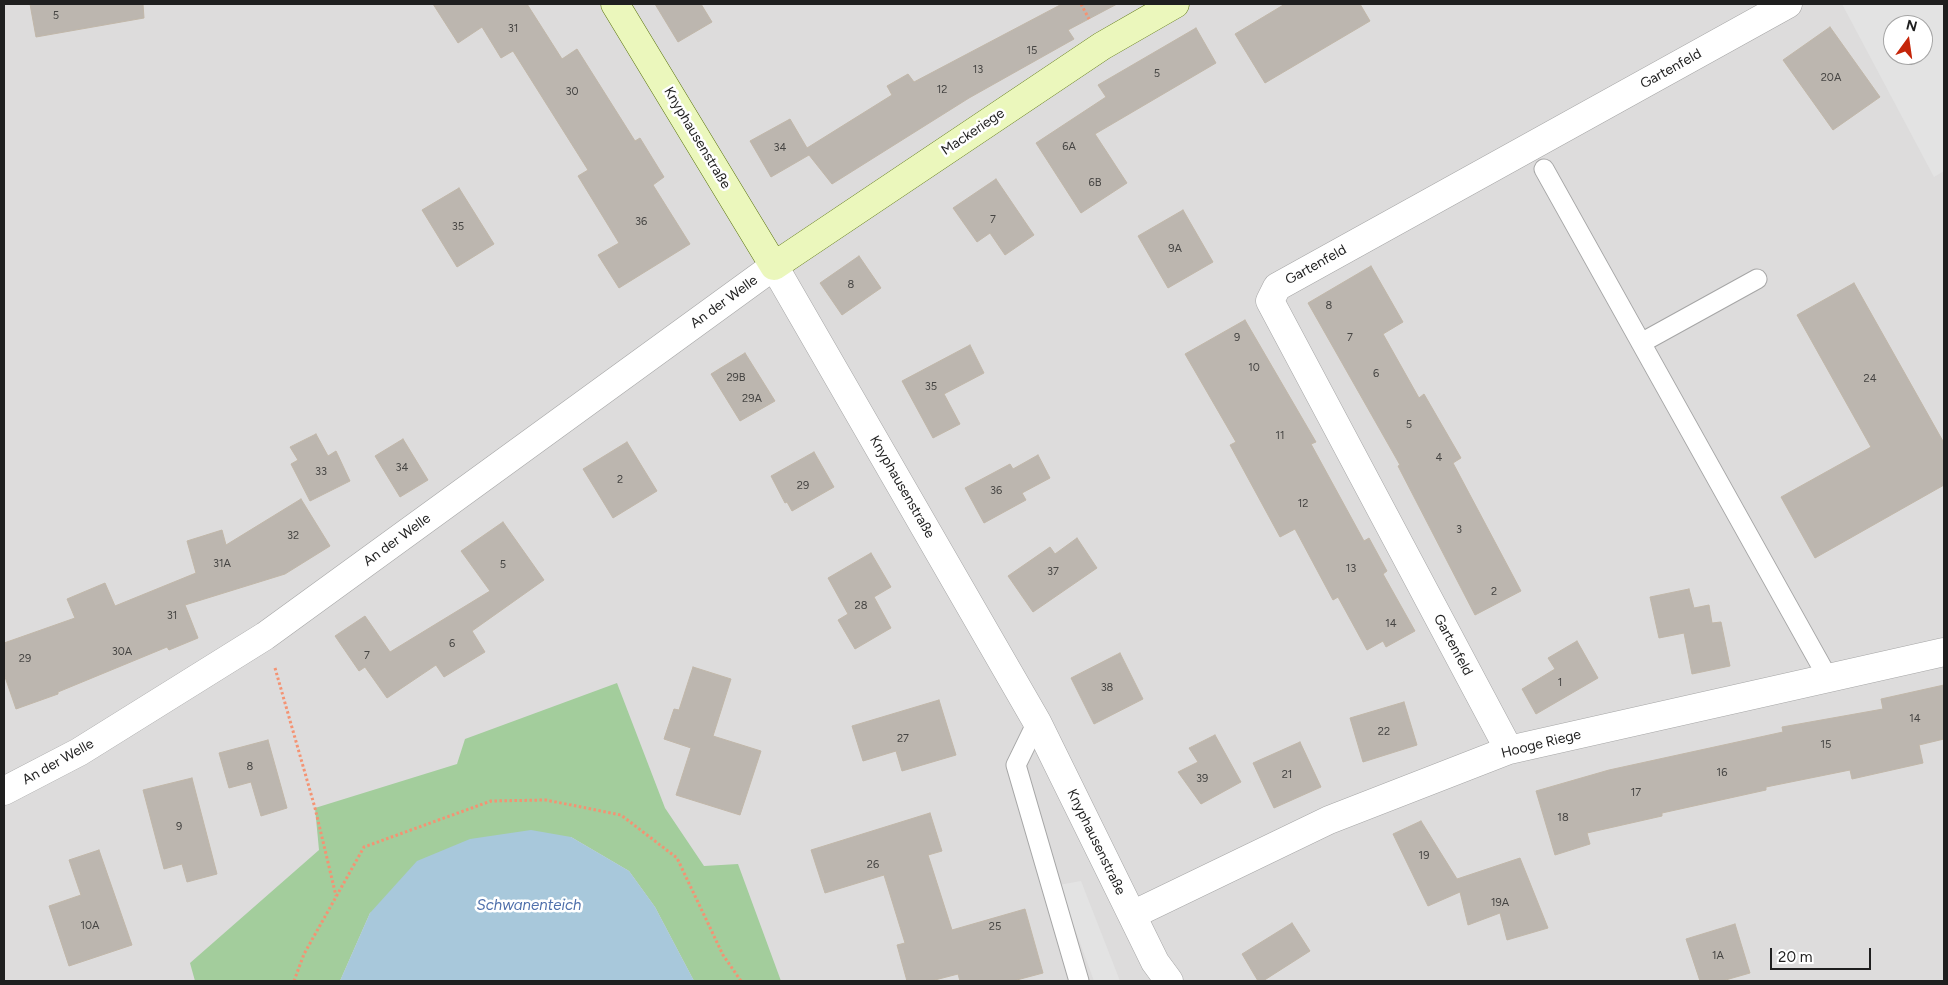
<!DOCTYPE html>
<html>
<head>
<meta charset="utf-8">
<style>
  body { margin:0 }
  #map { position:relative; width:1948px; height:985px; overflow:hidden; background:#efeee6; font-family:Figtree,sans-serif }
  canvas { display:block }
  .frame { position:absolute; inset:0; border:5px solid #1f1f1f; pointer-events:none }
  .north { position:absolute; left:1883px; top:15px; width:50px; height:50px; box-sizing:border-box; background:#fff; border:1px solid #a5a5a5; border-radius:50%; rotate:14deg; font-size:14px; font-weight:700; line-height:20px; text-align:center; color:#1f1f1f }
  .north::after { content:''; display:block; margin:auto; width:18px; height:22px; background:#c52509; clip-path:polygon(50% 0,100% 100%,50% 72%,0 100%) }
  .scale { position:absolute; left:1770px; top:948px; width:101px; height:22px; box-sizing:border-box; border:2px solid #1f1f1f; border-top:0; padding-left:6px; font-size:15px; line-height:18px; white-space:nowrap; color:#1f1f1f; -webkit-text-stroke:4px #fff; paint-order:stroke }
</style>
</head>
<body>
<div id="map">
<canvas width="1948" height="985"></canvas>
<div class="frame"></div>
<div class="north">N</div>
<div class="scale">20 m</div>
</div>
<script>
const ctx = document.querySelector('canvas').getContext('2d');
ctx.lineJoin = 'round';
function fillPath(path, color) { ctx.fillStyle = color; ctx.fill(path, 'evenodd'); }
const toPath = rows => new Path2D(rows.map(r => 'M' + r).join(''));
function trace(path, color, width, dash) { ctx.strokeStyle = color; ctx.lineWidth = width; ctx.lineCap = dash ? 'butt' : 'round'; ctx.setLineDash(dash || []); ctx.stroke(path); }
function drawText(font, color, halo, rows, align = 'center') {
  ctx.font = font + ' Figtree,sans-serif'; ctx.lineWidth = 5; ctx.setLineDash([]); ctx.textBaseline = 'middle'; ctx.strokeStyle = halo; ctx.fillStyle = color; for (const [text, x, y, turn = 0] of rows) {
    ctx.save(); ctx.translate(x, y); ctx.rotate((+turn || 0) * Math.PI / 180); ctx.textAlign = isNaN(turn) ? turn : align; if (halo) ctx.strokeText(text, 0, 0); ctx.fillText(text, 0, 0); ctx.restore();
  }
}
fillPath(toPath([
  [4,4,1944,4,1944,981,4,981],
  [1893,25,1923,25,1923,55,1893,55]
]), '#dddcdc');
fillPath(toPath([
  [617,683,665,808,704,866,738,864,781,981,694,981,655,907,629,871,571,837,370,913,340,981,195,981,190,963,319,850,315,808,457,764,465,739]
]), '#a3cd9c');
fillPath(toPath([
  [1842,4,1944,4,1944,171,1934,177],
  [1893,25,1923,25,1923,55,1893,55],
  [1081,881,1120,981,1094,981,1059,885]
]), '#e3e3e3');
fillPath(toPath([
  [531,830,571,837,629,871,655,907,694,981,340,981,370,913,417,861,470,839]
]), '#a8c8db');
const building = toPath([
  [30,4,143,4,144,18,36,37,30,4],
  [433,4,527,4,562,59,577,49,635,141,640,138,664,177,653,185,690,244,619,288,598,255,619,243,578,176,588,170,513,51,501,58,482,27,458,43,433,4],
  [655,4,701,4,712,22,678,42,655,4],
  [1062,4,1117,4,1068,30,1074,39,969,98,832,184,809,155,771,177,750,141,790,119,807,148,892,95,887,86,908,74,914,82,1062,4],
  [1285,4,1360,4,1370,21,1265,83,1235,34,1285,4],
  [1830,27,1880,97,1833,130,1783,60,1830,27],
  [1196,28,1216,63,1095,134,1127,183,1081,213,1036,143,1106,97,1098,85,1196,28],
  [996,179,1034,235,1005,255,990,233,977,242,953,208,996,179],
  [459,188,494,244,457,267,422,210,459,188],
  [1183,210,1213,262,1168,288,1138,236,1183,210],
  [859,256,881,288,842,315,820,283,859,256],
  [1371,266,1403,322,1383,334,1419,398,1424,394,1461,458,1453,463,1521,591,1475,615,1398,466,1400,465,1308,303,1371,266],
  [1854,283,1944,443,1944,485,1815,558,1781,497,1871,447,1797,315,1854,283],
  [1245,320,1316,442,1311,444,1364,541,1369,538,1387,571,1383,574,1415,631,1386,647,1383,641,1367,650,1338,597,1333,600,1295,529,1280,537,1230,445,1236,442,1185,354,1245,320],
  [970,345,984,373,944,394,960,424,933,438,902,381,970,345],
  [745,353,775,401,740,421,711,374,745,353],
  [316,434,328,456,336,451,350,481,310,501,291,464,298,460,290,447,316,434],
  [403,439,428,480,400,497,375,456,403,439],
  [627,442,657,491,613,518,583,469,627,442],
  [814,452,834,487,792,511,787,502,785,503,771,476,814,452],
  [1038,455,1050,478,1022,493,1026,500,984,523,965,488,1010,464,1013,469,1038,455],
  [301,499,330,546,285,574,185,605,198,638,169,650,167,647,58,692,58,694,16,709,4,674,4,643,75,618,67,599,105,583,115,606,196,573,187,541,222,530,226,545,301,499],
  [503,522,544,580,472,631,485,652,444,677,436,665,387,698,365,667,359,671,335,636,365,616,390,652,490,591,461,551,503,522],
  [1077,538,1097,568,1033,612,1008,576,1050,547,1055,554,1077,538],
  [871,553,891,587,874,597,891,628,855,649,838,620,848,614,828,578,871,553],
  [1689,589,1694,608,1709,605,1712,623,1721,622,1730,666,1692,674,1684,633,1659,638,1650,597,1689,589],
  [1577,641,1598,678,1536,714,1522,689,1555,669,1548,658,1577,641],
  [1120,653,1143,699,1094,724,1071,678,1120,653],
  [693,667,731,679,713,736,761,751,740,815,676,795,691,748,664,739,674,709,679,710,693,667],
  [1944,685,1944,739,1919,745,1923,763,1852,779,1850,770,1766,787,1766,790,1662,813,1662,816,1587,833,1590,844,1555,855,1536,791,1609,770,1783,732,1782,727,1883,709,1881,699,1944,685],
  [939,700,956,755,902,771,896,751,863,761,852,726,939,700],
  [1404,702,1417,745,1363,762,1350,718,1404,702],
  [1215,735,1241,782,1201,804,1178,772,1198,762,1189,748,1215,735],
  [268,740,287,808,261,816,251,782,229,788,219,753,268,740],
  [1300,742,1321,787,1274,808,1253,763,1300,742],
  [192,778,217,874,187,882,182,864,164,869,143,790,192,778],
  [930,813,942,851,928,855,952,930,1025,909,1043,973,1013,981,960,981,958,974,931,981,907,981,897,945,905,943,884,875,825,893,811,850,930,813],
  [1421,821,1457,879,1520,858,1548,928,1507,940,1500,913,1468,925,1460,892,1428,906,1393,834,1421,821],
  [99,850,132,945,69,966,49,906,81,895,69,860,99,850],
  [1292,923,1310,951,1263,981,1258,981,1242,954,1292,923],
  [1735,924,1750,973,1722,981,1700,981,1686,939,1735,924]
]);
fillPath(building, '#bcb6af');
trace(building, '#c1b7a9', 1);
const lane = toPath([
  [1544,169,1828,678],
  [1641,343,1757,279],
  [1037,722,1016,765,1079,981]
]);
const street = toPath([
  [1509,750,1270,301,1277,287,1788,4],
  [4,791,79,752,265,636,774,266,1037,722,1155,962,1169,981],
  [1132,915,1329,820,1509,750,1944,652]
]);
const secondary = toPath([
  [615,4,774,266,1102,46,1175,4]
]);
trace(lane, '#a6a6a6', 21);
trace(street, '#a6a6a6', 29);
trace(secondary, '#58730a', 29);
trace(toPath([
  [1081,4,1089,19],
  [275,668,315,808,336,896],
  [294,981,304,954,364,847,491,801,546,800,621,815,677,858,723,955,741,981]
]), '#f49373', 3, [2.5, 2.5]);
trace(lane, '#fff', 19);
trace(street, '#fff', 28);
trace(secondary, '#ebf7bc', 28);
drawText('11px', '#464543', null, [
  ["5",56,16],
  ["31",513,29],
  ["15",1032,51],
  ["13",978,70],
  ["5",1157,74],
  ["20A",1831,78],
  ["12",942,90],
  ["30",572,92],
  ["6A",1069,147],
  ["34",780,148],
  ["6B",1095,183],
  ["7",993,220],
  ["36",641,222],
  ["35",458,227],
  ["9A",1175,249],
  ["8",851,285],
  ["8",1329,306],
  ["9",1237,338],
  ["7",1350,338],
  ["10",1254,368],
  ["6",1376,374],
  ["29B",736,378],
  ["24",1870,379],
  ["35",931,387],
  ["29A",752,399],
  ["5",1409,425],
  ["11",1280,436],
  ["4",1439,458],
  ["34",402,468],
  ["33",321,472],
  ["2",620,480],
  ["29",803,486],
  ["36",996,491],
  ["12",1303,504],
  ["3",1459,530],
  ["32",293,536],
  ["31A",222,564],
  ["5",503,565],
  ["13",1351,569],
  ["37",1053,572],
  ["2",1494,592],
  ["28",861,606],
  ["31",172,616],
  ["14",1391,624],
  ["6",452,644],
  ["30A",122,652],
  ["7",367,656],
  ["29",25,659],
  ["1",1560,683],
  ["38",1107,688],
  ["14",1915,719],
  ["22",1384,732],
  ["27",903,739],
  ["15",1826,745],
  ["8",250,767],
  ["16",1722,773],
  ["21",1287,775],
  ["39",1202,779],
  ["17",1636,793],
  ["18",1563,818],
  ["9",179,827],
  ["19",1424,856],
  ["26",873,865],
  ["19A",1500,903],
  ["10A",90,926],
  ["25",995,927],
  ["1A",1718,956]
]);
drawText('14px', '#1f1f1f', '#fff', [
  ["Gartenfeld",1671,69,-29],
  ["Mackeriege",973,132,-34],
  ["Knyphausenstraße",697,138,59],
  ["Gartenfeld",1316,265,-29],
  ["An der Welle",724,302,-36],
  ["Knyphausenstraße",902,487,60],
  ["An der Welle",397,540,-36],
  ["Gartenfeld",1453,645,62],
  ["Hooge Riege",1541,744,-14],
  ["An der Welle",58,762,-29],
  ["Knyphausenstraße",1096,842,64]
]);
drawText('italic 15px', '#4f6fab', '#fff', [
  ["Schwanenteich",529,906]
]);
</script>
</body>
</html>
